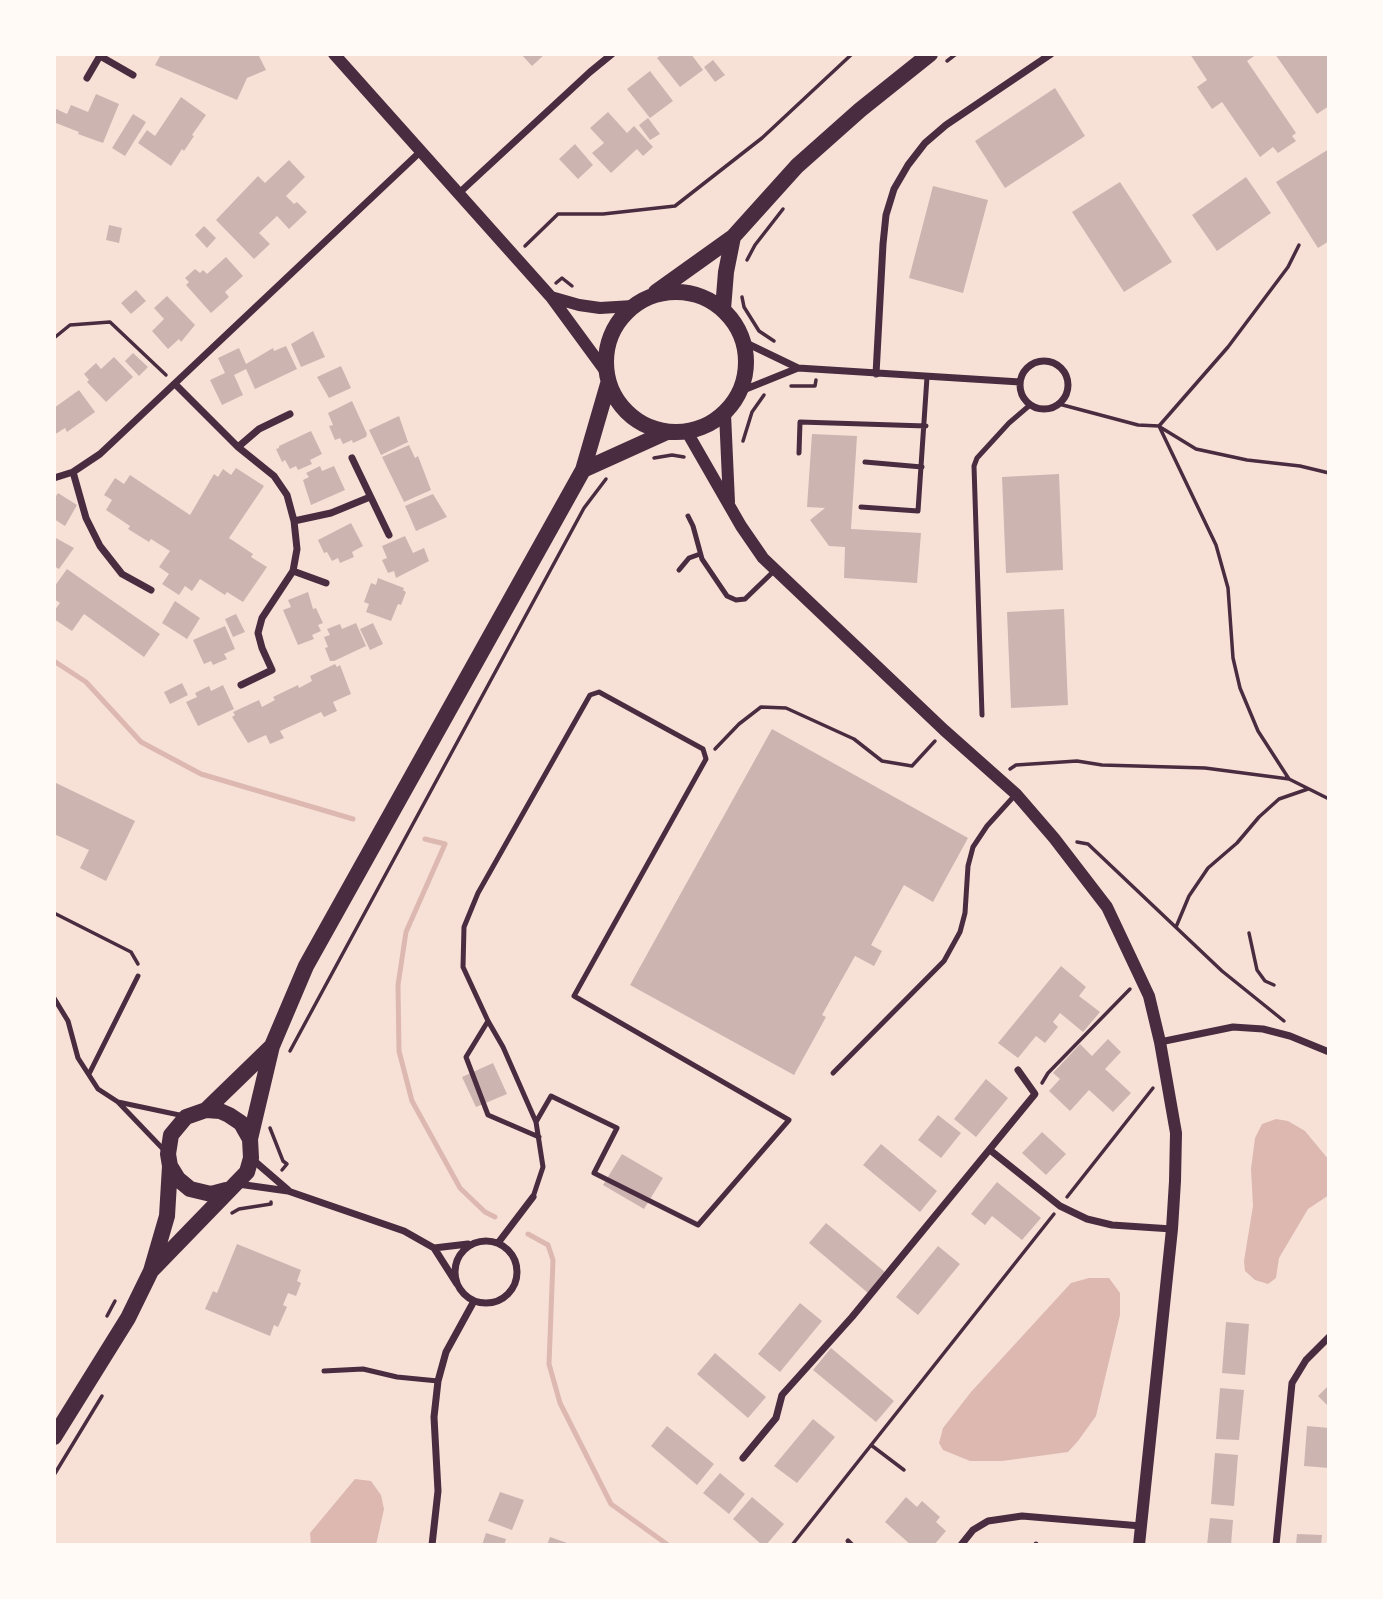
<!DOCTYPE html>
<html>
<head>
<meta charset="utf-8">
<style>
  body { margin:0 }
  #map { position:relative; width:1383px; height:1599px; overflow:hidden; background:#f7e1d7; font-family:"DM Sans",sans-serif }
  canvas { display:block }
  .frame { position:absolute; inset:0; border:56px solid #fffaf5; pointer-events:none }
</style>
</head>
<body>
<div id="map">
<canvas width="1383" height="1599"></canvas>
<div class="frame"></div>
</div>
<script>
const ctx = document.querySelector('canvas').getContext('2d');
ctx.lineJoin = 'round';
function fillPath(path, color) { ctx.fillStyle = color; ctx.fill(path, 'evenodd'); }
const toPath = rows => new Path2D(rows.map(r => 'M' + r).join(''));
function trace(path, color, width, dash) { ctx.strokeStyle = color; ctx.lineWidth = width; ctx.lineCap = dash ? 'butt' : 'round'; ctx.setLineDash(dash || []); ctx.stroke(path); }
fillPath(toPath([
  [1276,1119,1288,1121,1305,1131,1329,1160,1329,1195,1308,1209,1279,1258,1276,1278,1268,1284,1255,1280,1245,1271,1244,1261,1253,1206,1251,1169,1255,1138,1262,1124],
  [1089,1278,1109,1278,1120,1293,1120,1315,1096,1416,1078,1441,1068,1452,1002,1461,970,1461,943,1450,939,1443,943,1428,971,1392,1071,1283],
  [355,1479,371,1481,381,1495,384,1509,376,1545,311,1545,310,1533]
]), '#dcb8b0');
trace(toPath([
  [54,661,86,682,141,742,201,774,353,819],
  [425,839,445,844,406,932,398,985,399,1051,412,1101,460,1188,485,1212,495,1217],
  [528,1234,548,1245,553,1260,549,1364,560,1403,611,1504,668,1545]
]), '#dcb8b0', 5);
fillPath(toPath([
  [161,54,258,54,266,70,247,78,237,100,155,65],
  [521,54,545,54,532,66],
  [662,54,691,54,703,70,680,87,657,58],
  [1190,54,1257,54,1247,61,1296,133,1292,136,1296,141,1278,153,1273,147,1260,157,1222,102,1212,109,1197,87,1207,80],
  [1275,54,1329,54,1329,106,1317,114],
  [713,60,725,75,715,82,704,67],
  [650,71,673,101,650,118,627,89],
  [1055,88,1085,136,1005,188,975,141],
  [96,94,119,104,103,143,78,134,79,132,56,123,54,127,54,108,67,114,71,105,88,112],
  [181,97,206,115,192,135,194,136,184,151,182,149,171,166,138,143,147,130,155,136],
  [608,112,627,133,634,126,653,147,643,156,637,149,611,173,592,153,604,143,590,128],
  [133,114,146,122,125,156,112,148],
  [648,118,660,134,650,140,639,125],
  [575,144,593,165,578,179,559,159],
  [1329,149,1329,241,1318,248,1276,182],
  [289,160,305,177,286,196,294,204,297,202,307,212,289,229,277,216,259,233,270,244,254,259,216,220,258,176,265,183],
  [1246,177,1271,213,1217,251,1192,215],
  [1120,182,1172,262,1124,292,1072,212],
  [933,186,988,200,963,293,909,278],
  [109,225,122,228,119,243,106,240],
  [204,226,216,238,207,248,195,235],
  [226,257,243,276,225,292,229,297,211,313,186,285,189,282,185,278,195,269,200,273,203,270,207,274],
  [136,290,146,301,131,314,121,303],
  [167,296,195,325,181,342,179,339,168,349,152,331,164,319,154,308],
  [313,331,325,357,301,367,291,344],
  [286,346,297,369,255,389,246,369,234,375,243,395,222,405,210,380,225,373,218,358,239,348,246,364,273,348,274,351],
  [133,353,148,367,139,376,125,361],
  [114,357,133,377,106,402,87,382,89,380,84,374,96,363,101,369],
  [341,366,351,388,329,398,317,377],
  [79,390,95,412,67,432,65,428,54,435,54,408],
  [352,401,367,434,366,437,353,443,352,440,343,444,340,438,335,440,329,426,333,425,328,413],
  [399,416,408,442,381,455,369,430],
  [311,431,322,454,310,460,312,464,298,470,296,466,290,469,285,460,282,462,276,449,279,448,279,446],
  [812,434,857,436,851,529,921,533,917,583,844,578,845,547,829,546,810,520,825,508,807,507],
  [409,445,415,458,418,456,431,490,404,502,382,457],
  [320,466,322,471,334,466,345,490,311,505,303,480,309,477,306,473],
  [236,468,264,486,229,538,253,554,251,557,267,567,243,602,227,592,225,595,200,579,192,591,185,586,179,595,162,584,169,574,159,567,170,551,151,539,149,542,128,529,130,526,106,510,112,500,104,495,115,478,124,484,130,475,190,515,214,474,218,477,223,469,231,475],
  [1059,474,1063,570,1006,573,1002,477],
  [58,493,77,505,65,526,54,519,54,499],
  [433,494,447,517,416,531,405,506],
  [351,523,363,546,352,552,354,557,340,563,338,558,332,561,327,552,324,553,318,540],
  [405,536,413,553,424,548,429,561,396,578,394,571,388,573,382,560,387,558,382,546],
  [54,537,74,548,59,569,54,566],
  [67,569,160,634,144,657,84,614,72,631,54,619,54,611,60,603,54,599,54,587],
  [378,578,404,588,403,590,406,592,401,605,398,604,391,621,366,612,369,604,364,602,371,583,376,585],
  [308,592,313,609,316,608,323,623,318,625,321,631,312,635,314,639,298,645,283,610,291,607,288,600],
  [175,601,200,618,187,639,162,623],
  [1064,609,1068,705,1011,708,1007,612],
  [236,614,245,632,233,637,225,619],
  [356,623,366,646,334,661,330,661,325,648,328,647,324,637,330,635,327,629,340,624,342,629],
  [373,623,383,644,370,650,360,629],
  [225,626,235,649,224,654,227,659,213,665,211,661,204,664,193,640],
  [335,664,337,667,340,665,351,694,333,702,337,711,324,717,321,712,280,731,284,738,270,744,266,735,248,743,232,717,235,715,233,712,259,700,262,707,275,700,273,697,298,685,299,688,312,681,310,676],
  [182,683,188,695,170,704,164,692],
  [223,685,234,709,198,726,186,702,197,697,195,693,209,686,211,691],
  [772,729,968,838,933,902,904,885,871,945,882,951,874,966,855,956,822,1015,826,1017,794,1075,630,985],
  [54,782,135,821,106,881,80,868,89,850,54,834],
  [1061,966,1086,987,1079,996,1100,1012,1083,1032,1060,1013,1053,1022,1058,1027,1045,1043,1036,1036,1018,1058,998,1043],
  [1108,1039,1121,1052,1105,1069,1131,1093,1113,1112,1089,1090,1070,1111,1049,1091,1060,1079,1053,1073,1080,1044,1092,1056],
  [493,1063,507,1094,476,1107,462,1077],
  [986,1079,1008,1098,976,1137,954,1119],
  [938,1115,961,1133,941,1158,918,1140],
  [1042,1132,1066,1154,1046,1175,1022,1153],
  [881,1144,937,1191,920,1212,863,1165],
  [622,1154,663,1178,644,1209,603,1185],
  [997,1182,1041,1218,1022,1240,992,1216,985,1225,971,1214],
  [826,1223,885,1272,868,1293,809,1243],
  [237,1244,301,1270,297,1281,301,1283,296,1296,288,1293,283,1305,287,1307,278,1327,274,1325,270,1336,205,1309,213,1291,217,1293],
  [938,1246,960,1264,918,1315,896,1297],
  [800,1303,822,1321,780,1372,758,1354],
  [1226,1322,1249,1324,1245,1375,1222,1373],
  [831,1348,894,1401,876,1422,813,1370],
  [715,1353,766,1397,748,1418,697,1374],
  [1329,1385,1329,1407,1318,1396],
  [1220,1388,1244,1390,1239,1440,1216,1439],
  [813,1419,835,1437,797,1483,774,1466],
  [667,1426,714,1464,697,1485,651,1446],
  [1307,1426,1329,1428,1329,1468,1304,1466],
  [1215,1453,1238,1455,1234,1506,1211,1504],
  [720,1473,745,1494,729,1514,703,1493],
  [500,1492,524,1500,512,1530,488,1521],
  [752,1497,784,1524,766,1545,762,1545,733,1519],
  [906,1497,917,1507,922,1501,940,1517,936,1522,946,1531,934,1545,911,1545,885,1522],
  [1210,1518,1233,1520,1231,1545,1207,1545],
  [486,1533,506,1539,504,1545,482,1545],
  [1297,1534,1322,1535,1321,1545,1296,1545],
  [550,1537,570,1544,570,1545,547,1545]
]), '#ccb4b1');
trace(toPath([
  [947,61,956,54],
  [525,246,558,214,603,214,675,206,762,138,852,54],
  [747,260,755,245,783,209],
  [556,283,562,278,572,286],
  [742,297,744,307,759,331,774,341],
  [54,338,70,325,110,322,166,375],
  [791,386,815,386,816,380],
  [1059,404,1138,425,1159,426,1228,347,1288,267,1299,245],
  [1159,426,1216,545,1228,588,1233,658,1240,688,1258,731,1289,779,1329,799],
  [1160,427,1196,449,1247,460,1300,466,1329,473],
  [743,441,752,412,764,395],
  [654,458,672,455,684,457],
  [715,749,739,724,761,707,786,708,854,739,882,761,912,766,935,741],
  [1010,769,1016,765,1077,761,1102,765,1205,768,1289,779],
  [1077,842,1088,844,1222,971,1284,1021],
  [54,913,131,952,138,964],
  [1176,927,1189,896,1208,868,1237,843,1259,817,1279,799,1308,789],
  [1249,933,1257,970,1265,981,1274,985],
  [290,1051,584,508,606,479],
  [1042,1083,1048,1073,1130,989],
  [270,1128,283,1161,287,1164,282,1170],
  [1067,1197,1153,1088],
  [232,1213,239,1209,271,1204,271,1202],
  [107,1316,115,1301],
  [871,1445,904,1470],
  [54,1475,102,1396],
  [792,1545,1054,1214]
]), '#4a2c40', 3.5);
trace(toPath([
  [799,453,800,422,926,426],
  [865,462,922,467],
  [861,507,918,511,927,377],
  [688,516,693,526,702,559,727,596,736,600,745,599,775,570],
  [679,570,689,558,700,554],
  [982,715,974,466,977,458,1009,423,1030,405],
  [54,998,68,1021,78,1058,98,1089,118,1102,164,1150],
  [488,1021,466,1057,488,1115,539,1137],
  [833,1073,944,961,960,932,965,913,968,866,973,847,987,826,1016,794],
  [89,1074,138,976],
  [118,1102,184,1116],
  [533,1197,543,1167,536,1122,503,1047,488,1021,463,967,464,927,478,893,590,695,599,692,703,749,706,759,574,996,789,1120,698,1225,594,1173,617,1128,551,1096,536,1122],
  [324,1371,363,1369,397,1377,438,1381],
  [848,1541,852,1545],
  [1036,1545,1036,1544]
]), '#4a2c40', 5);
trace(toPath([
  [100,56,133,75],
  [87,78,101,54],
  [458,194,590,72,612,54],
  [744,342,798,368,1020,382],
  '1020 385a24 24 0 1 1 48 0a24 24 0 1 1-48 0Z',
  [876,374,883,244,886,215,894,189,908,165,925,143,946,125,1051,54],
  [175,384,238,447,274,476,287,495,294,521,297,549,293,571,262,618,258,633,262,648,272,670,241,685],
  [741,391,798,368],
  [238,447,259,429,290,414],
  [352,458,389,535],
  [73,472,86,518,100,546,122,574,151,590],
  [54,478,73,472,100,454,420,152],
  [294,521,331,513,370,497],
  [293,571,326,583],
  [1160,1042,1233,1027,1263,1029,1290,1036,1329,1052],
  [990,1150,1060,1206,1087,1219,1112,1225,1172,1229],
  [252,1159,288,1190],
  [238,1184,288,1191,404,1231,434,1248,457,1284],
  '455 1272a31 31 0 1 1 62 0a31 31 0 1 1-62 0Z',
  [498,1243,533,1197],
  [434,1248,468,1244],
  [743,1458,776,1418,782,1395,852,1317,1035,1094,1018,1070],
  [432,1545,438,1491,434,1417,438,1381,446,1352,474,1301],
  [961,1545,973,1530,988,1521,1022,1516,1141,1526],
  [1276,1545,1292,1383,1306,1360,1329,1337]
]), '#4a2c40', 7);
trace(toPath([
  [334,54,551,297,606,372],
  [551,297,579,305,600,308,633,306],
  [725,414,729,502],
  [687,432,741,526,763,558,944,730,1016,794,1054,838,1107,907,1149,996,1160,1042,1176,1133,1175,1181,1172,1229,1139,1545]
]), '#4a2c40', 12);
trace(toPath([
  '606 362a70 70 0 1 1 140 0a70 70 0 1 1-140 0Z',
  [656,292,733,237,797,166,860,110,930,54],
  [723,309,726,272,733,237],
  [583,470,667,432],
  [206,1110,272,1046],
  [226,1190,211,1194,190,1189,178,1179,170,1166,168,1154,171,1135,186,1117,206,1110,220,1111,229,1115,241,1123,250,1139],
  [151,1271,247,1172,251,1158,250,1139,272,1046,306,966,583,470,608,384],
  [54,1437,128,1318,151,1271,167,1216,170,1166]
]), '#4a2c40', 16);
</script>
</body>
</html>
